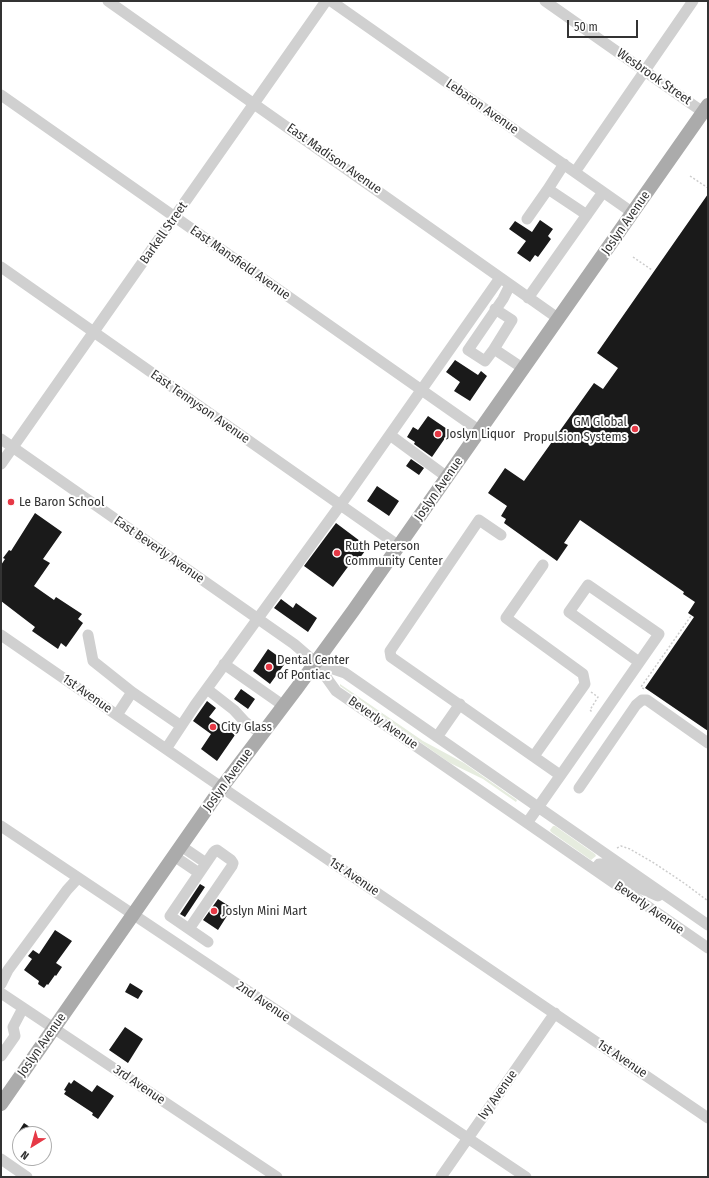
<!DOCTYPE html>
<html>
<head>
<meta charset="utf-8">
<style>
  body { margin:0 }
  #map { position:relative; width:709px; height:1178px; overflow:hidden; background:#fff; font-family:"Fira Sans Condensed",sans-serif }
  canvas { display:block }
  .frame { position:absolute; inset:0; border:2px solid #333; pointer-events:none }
  .north { position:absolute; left:12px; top:1126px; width:40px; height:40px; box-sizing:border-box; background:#fff; border:1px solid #adadad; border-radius:50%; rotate:217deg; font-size:11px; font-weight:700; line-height:16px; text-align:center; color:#333 }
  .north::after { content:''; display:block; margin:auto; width:14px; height:18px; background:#e63946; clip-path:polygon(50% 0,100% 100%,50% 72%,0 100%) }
  .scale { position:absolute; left:567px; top:20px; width:71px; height:18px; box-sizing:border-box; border:2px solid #333; border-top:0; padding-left:5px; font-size:12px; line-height:14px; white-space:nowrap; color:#333; -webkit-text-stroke:3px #fff; paint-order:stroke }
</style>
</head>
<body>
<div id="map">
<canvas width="709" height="1178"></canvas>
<div class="frame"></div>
<div class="north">N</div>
<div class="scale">50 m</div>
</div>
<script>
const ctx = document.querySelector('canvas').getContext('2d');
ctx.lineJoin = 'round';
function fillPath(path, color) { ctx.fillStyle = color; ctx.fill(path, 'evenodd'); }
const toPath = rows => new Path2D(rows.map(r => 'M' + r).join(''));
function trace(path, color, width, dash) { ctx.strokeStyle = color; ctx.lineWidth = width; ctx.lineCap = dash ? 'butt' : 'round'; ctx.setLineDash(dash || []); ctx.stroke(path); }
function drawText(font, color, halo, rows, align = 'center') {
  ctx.font = font + ' "Fira Sans Condensed",sans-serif'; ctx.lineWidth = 4; ctx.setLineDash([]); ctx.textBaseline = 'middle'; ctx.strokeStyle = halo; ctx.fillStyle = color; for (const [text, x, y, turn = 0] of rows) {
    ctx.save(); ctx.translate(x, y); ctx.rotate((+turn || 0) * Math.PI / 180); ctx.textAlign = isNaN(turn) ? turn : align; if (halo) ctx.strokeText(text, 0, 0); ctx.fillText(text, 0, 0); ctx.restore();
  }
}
fillPath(toPath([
  [340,684,423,741,464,763,517,800,516,802,483,779,450,763,340,686],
  [553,826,555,826,595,854,596,856,591,860,551,832,550,830]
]), '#e6ecdf');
fillPath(toPath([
  [708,194,708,731,645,688,694,617,688,613,695,602,683,594,684,592,580,520,564,543,568,545,557,561,504,523,506,519,501,516,507,506,488,493,505,468,524,481,594,383,603,389,618,368,597,353],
  [540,220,553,229,548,236,551,239,538,257,535,255,530,262,517,253,526,241,509,229,515,221,532,232],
  [455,360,478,375,481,371,487,376,470,401,454,391,460,382,446,372],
  [428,416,450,431,432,457,414,444,415,442,407,437,413,427,418,430],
  [411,459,424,468,419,475,406,466],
  [377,486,399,501,389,516,367,501],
  [35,513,62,532,43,559,50,563,34,586,54,600,56,597,82,614,78,619,83,623,66,647,61,643,58,649,32,631,35,627,1,601,1,565,5,559,3,558,9,550,11,551],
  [336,523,368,547,356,563,353,560,333,587,304,566],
  [281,599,293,608,296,603,317,618,308,632,274,608],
  [268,649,286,662,270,684,253,671],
  [241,689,255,699,248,709,234,699],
  [207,701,216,708,209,717,235,735,217,761,201,749,211,734,193,721],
  [200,884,205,887,185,917,180,914],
  [218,899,232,908,218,930,203,920],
  [55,930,72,941,56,963,62,967,56,976,55,975,48,985,47,984,44,988,38,984,39,981,24,970,32,959,28,956,33,950,39,954],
  [130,983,143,991,138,999,125,992],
  [125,1027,143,1039,128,1063,109,1050],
  [74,1080,92,1092,97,1085,114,1096,98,1119,92,1115,93,1113,64,1094,66,1091,64,1090,69,1082,71,1084],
  [24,1123,40,1134,17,1134]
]), '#1a1a1a');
trace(toPath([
  [690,176,708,188],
  [633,257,652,270],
  [644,689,641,687,691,616],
  [591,692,598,697,590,710,592,712],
  [617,848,621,846,630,849,654,863,684,883,708,901]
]), '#cdcdcd', 1.5, [2, 2]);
trace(toPath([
  [108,1,559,319],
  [331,1,633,213],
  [545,1,703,112],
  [1,95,480,431],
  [564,164,548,189,587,215],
  [575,172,693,1],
  [527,219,548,189],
  [1,267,399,546],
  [510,285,503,299,468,350,485,361,494,349,524,369],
  [528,298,603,192],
  [494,349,512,320,495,309],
  [390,435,447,477],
  [1,439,294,644,316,663,336,691,708,948],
  [1,464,326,1],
  [501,535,479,520,390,651,391,657,560,775],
  [1,635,208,778,708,1118],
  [88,635,93,661,132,692,117,715],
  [316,663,345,673,708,925],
  [224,664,284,706],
  [207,689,234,710,245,722,262,734],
  [132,692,177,723],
  [437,737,460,704],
  [166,749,195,705,349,493,500,278],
  [534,756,585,684,583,674,506,618,543,565],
  [579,788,636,705,642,700,647,700,708,743],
  [527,823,565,769,659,634,588,585,569,612,639,662],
  [1,826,526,1177],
  [181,846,206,863],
  [174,856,199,873],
  [595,870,599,864,605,864,642,889,658,896],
  [189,929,232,866,233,863,231,860,217,850,215,851,213,853,170,916,173,918,208,942],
  [1,984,8,970,67,890,78,878],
  [1,993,277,1177],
  [1,1056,15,1036,13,1027,23,1008],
  [1,1159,27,1177],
  [441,1177,555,1013]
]), '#d0d0d0', 11);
trace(toPath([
  [1,1104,222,787,297,688,353,611,708,105]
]), '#ababab', 14);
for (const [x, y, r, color] of [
  [635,429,4,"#e63946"],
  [438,434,4,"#e63946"],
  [11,502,4,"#e63946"],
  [337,553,4,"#e63946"],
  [269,667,4,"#e63946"],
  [213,727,4,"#e63946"],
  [214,911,4,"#e63946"]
]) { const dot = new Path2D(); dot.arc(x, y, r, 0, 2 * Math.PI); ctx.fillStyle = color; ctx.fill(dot); trace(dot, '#fff', 1.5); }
drawText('13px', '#333', '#fff', [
  ["Wesbrook Street",654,77,35],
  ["Lebaron Avenue",482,107,35],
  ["East Madison Avenue",334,159,35],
  ["Joslyn Avenue",626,223,-55],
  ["Barkell Street",164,233,-55],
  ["East Mansfield Avenue",240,263,35],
  ["East Tennyson Avenue",200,407,35],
  ["Joslyn Avenue",439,489,-55],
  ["East Beverly Avenue",159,550,35],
  ["1st Avenue",87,694,35],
  ["Beverly Avenue",383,723,35],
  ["Joslyn Avenue",228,780,-54],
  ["1st Avenue",354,877,34],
  ["Beverly Avenue",649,908,35],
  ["2nd Avenue",263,1002,34],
  ["Joslyn Avenue",42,1045,-55],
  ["1st Avenue",622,1059,34],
  ["3rd Avenue",139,1085,34],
  ["Ivy Avenue",498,1095,-55]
]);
drawText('13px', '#333', '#fff', [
  ["GM Global",627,422,"right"],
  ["Propulsion Systems",627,437,"right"],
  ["Joslyn Liquor",446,434],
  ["Le Baron School",19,502],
  ["Ruth Peterson",345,546],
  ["Community Center",345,561],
  ["Dental Center",277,660],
  ["of Pontiac",277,675],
  ["City Glass",221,727],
  ["Joslyn Mini Mart",222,911]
], 'left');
</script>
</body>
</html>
